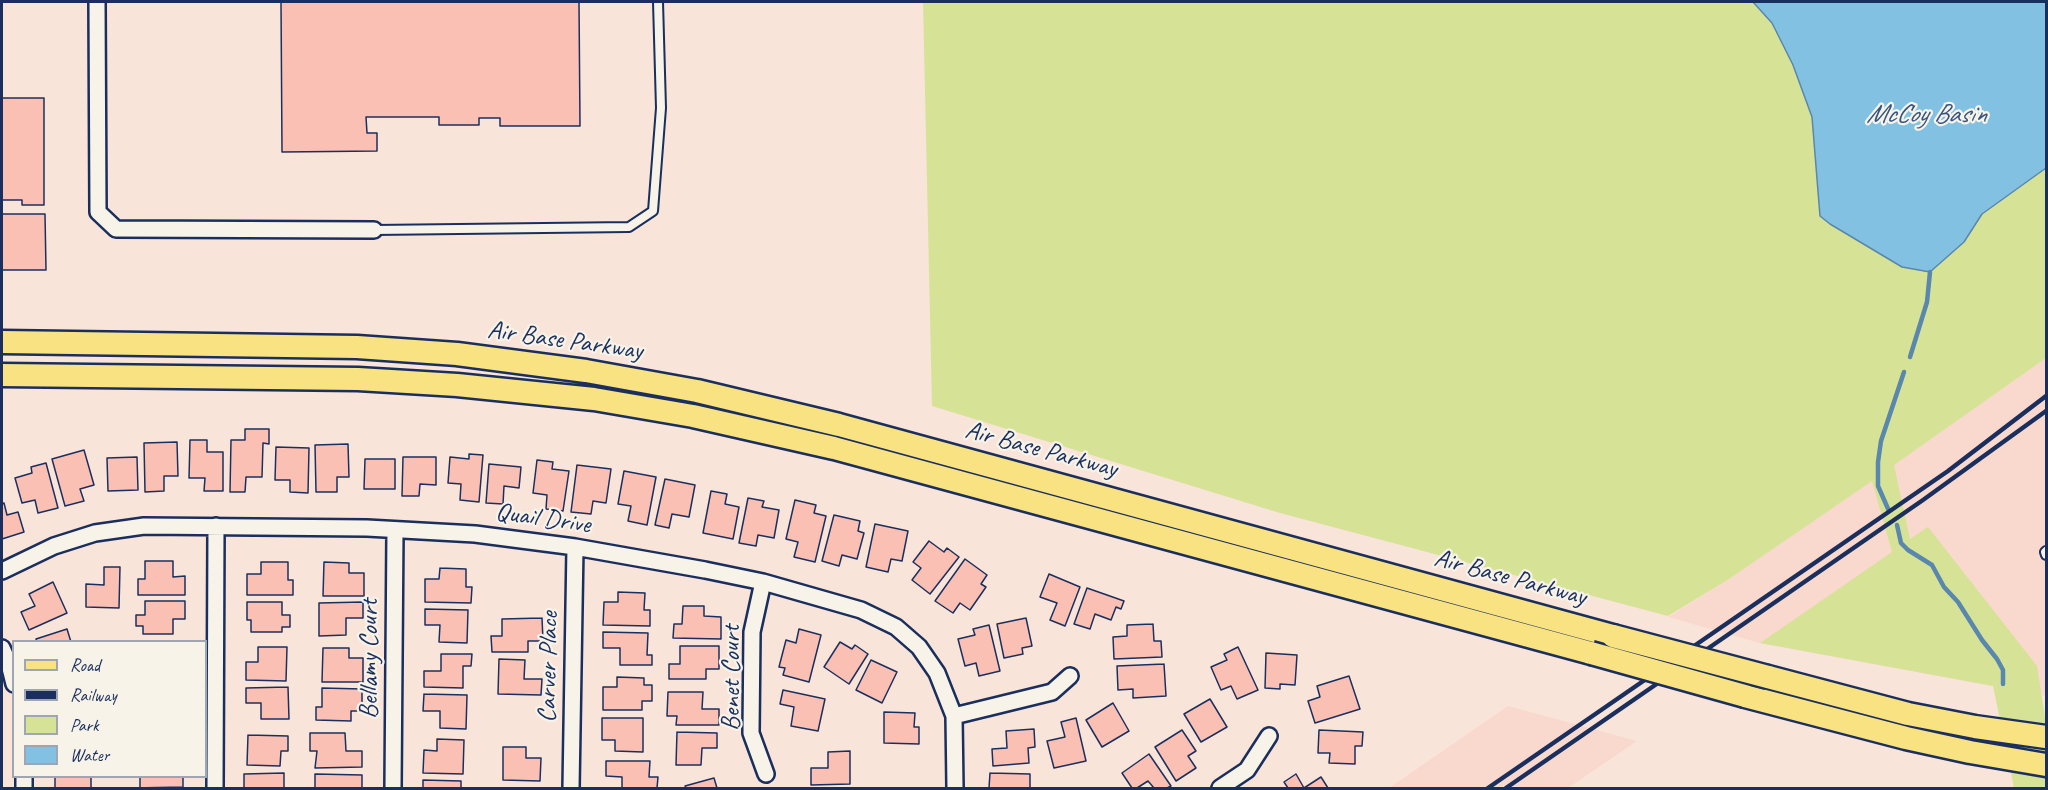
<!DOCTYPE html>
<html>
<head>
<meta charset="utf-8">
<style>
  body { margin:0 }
  #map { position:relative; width:2048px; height:790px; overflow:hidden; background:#f8e4d8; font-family:Caveat,sans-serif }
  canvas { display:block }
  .frame { position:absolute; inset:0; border:3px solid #1b2f5e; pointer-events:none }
  .legend { position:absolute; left:12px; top:640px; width:195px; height:138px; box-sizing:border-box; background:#f7f3e8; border:2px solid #9fa5b1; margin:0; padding:8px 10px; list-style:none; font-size:18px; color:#1b2f5e }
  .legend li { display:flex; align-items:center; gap:12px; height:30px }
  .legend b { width:30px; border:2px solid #9fa5b1 }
</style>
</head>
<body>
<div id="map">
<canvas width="2048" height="790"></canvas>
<div class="frame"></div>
<ul class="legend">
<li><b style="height:8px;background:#f8e281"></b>Road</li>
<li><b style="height:8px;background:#1b2f5e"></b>Railway</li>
<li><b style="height:16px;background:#d6e396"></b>Park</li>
<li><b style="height:16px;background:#82c1e2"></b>Water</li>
</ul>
</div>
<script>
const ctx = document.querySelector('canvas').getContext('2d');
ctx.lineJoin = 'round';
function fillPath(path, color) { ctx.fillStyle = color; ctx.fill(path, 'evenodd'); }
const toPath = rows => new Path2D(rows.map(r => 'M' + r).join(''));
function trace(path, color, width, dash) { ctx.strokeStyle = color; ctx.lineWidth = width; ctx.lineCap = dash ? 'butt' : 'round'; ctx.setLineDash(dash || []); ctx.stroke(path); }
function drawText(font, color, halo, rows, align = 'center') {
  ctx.font = font + ' Caveat,sans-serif'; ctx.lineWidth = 4.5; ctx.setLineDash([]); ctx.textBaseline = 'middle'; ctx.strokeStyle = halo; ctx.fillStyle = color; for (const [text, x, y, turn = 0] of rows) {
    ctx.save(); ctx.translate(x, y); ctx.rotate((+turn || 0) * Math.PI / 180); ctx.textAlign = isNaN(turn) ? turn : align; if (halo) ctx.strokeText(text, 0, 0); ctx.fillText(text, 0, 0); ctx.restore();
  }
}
fillPath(toPath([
  [2046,358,2046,696,1760,643,1668,617,1729,579],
  [1508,706,1637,741,1568,788,1389,788]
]), '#f9d9cd');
fillPath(toPath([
  [923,2,1753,2,1772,23,1793,65,1812,117,1830,224,1902,267,1964,242,1982,214,2046,168,2046,358,1894,465,1910,539,1928,527,2037,666,2046,723,2046,788,2014,788,1993,686,1760,643,1892,552,1872,481,1729,579,1668,616,1280,513,932,406]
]), '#d6e396');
const water = toPath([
  [1753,2,2046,2,2046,168,1982,214,1964,242,1930,272,1902,267,1830,224,1820,216,1812,117,1793,65,1772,23,1753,2]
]);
fillPath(water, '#82c1e2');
trace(water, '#5987ad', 1.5);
trace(toPath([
  [1910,357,1927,302,1930,272],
  [1889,511,1878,486,1878,462,1881,441,1904,372],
  [1897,525,1901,543,1908,550,1932,565,1944,587,1958,602,1982,640,1997,659,2003,670,2003,684]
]), '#5987ad', 4.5);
const building = toPath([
  [281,2,579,2,580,126,500,126,500,118,479,118,479,125,439,125,439,117,366,117,367,133,377,133,377,151,282,152,281,2],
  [2,98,44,98,44,205,22,205,22,200,2,200,2,98],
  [2,214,45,214,46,270,2,270,2,214],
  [245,429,269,429,269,444,263,443,262,477,246,477,245,492,230,492,231,440,245,440,245,429],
  [190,440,207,440,207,452,223,452,223,491,204,491,205,478,189,478,190,440],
  [177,442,178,476,164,476,164,491,145,492,144,443,177,442],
  [348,444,349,477,337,477,337,492,316,492,315,445,348,444],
  [276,447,309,448,308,493,290,492,290,480,275,480,276,447],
  [84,450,94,485,80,489,84,501,65,506,52,459,84,450],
  [469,454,483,455,479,502,460,500,461,484,448,483,450,457,469,459,469,454],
  [137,457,138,490,108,491,107,458,137,457],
  [403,457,436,457,436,485,420,484,419,496,402,496,403,457],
  [365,459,395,459,395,489,364,489,365,459],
  [537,460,553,462,552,469,569,471,563,511,546,509,547,495,533,493,537,460],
  [46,463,58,508,38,513,35,500,22,503,15,478,32,473,31,467,46,463],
  [489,464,521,467,519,488,504,486,503,504,486,503,489,464],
  [577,465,611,469,606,503,593,501,591,514,571,512,577,465],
  [624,471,656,477,647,525,628,521,631,506,618,504,624,471],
  [665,479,695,485,689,517,672,514,669,528,655,525,665,479],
  [711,491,727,494,725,504,739,507,733,539,703,533,711,491],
  [748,498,764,501,762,507,779,510,774,538,758,535,756,546,739,543,748,498],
  [795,500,816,505,814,513,826,516,815,562,794,557,798,542,786,539,795,500],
  [4,503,7,515,18,512,24,532,2,539,2,504,4,503],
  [834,515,860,521,858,531,864,533,857,559,842,555,839,566,822,561,834,515],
  [875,524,908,531,902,561,891,559,888,572,866,567,875,524],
  [929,541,944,552,947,548,959,557,930,594,912,580,921,568,913,562,929,541],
  [965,559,987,575,981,584,986,587,970,610,960,603,953,613,935,601,965,559],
  [145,561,173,561,173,577,185,576,185,595,138,595,138,579,145,579,145,561],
  [261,562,288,562,288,580,293,580,293,595,247,595,247,574,261,574,261,562],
  [324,562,349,563,349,573,364,573,364,596,323,596,324,562],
  [104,567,120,567,119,608,86,607,86,584,104,585,104,567],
  [440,568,466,569,466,587,472,587,471,603,425,602,425,579,439,579,440,568],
  [1049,574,1080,587,1065,626,1050,620,1057,603,1040,597,1049,574],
  [53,582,67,613,29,630,21,612,35,606,29,594,53,582],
  [1087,588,1124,601,1121,609,1116,607,1111,620,1095,614,1090,629,1074,624,1087,588],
  [618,592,645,593,644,610,650,610,650,626,603,625,604,602,618,602,618,592],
  [145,601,185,601,185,619,173,619,173,634,143,634,143,626,136,626,136,615,145,615,145,601],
  [247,602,282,602,282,615,290,615,290,627,282,627,282,632,251,632,251,620,247,620,247,602],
  [363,602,363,618,346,618,346,635,319,636,319,603,363,602],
  [683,606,704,606,704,616,721,617,721,639,673,638,674,624,682,624,683,606],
  [425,609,468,610,467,643,439,642,440,625,425,625,425,609],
  [542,618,543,641,528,641,528,652,492,652,491,636,502,636,502,619,542,618],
  [1026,618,1032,646,1022,648,1023,654,1004,658,997,624,1026,618],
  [1153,624,1154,641,1161,641,1162,657,1114,659,1113,637,1127,636,1127,625,1153,624],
  [989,625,1000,671,979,676,976,663,965,666,958,639,975,635,973,629,989,625],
  [67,629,71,642,37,642,36,639,67,629],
  [799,629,821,635,809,682,783,675,785,668,779,667,786,640,796,643,799,629],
  [603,632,648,633,647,655,652,655,652,665,620,665,620,648,603,648,603,632],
  [840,642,852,649,855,645,868,654,849,684,824,667,840,642],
  [680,646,719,646,719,669,706,669,706,679,669,679,669,664,680,664,680,646],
  [258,647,287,647,286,681,246,680,246,662,258,662,258,647],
  [1238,647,1258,690,1237,699,1231,686,1221,690,1211,667,1227,660,1224,654,1238,647],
  [323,648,349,648,349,658,363,658,363,682,322,682,323,648],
  [1266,653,1297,655,1295,685,1280,684,1280,689,1265,688,1266,653],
  [441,654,472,654,471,666,463,666,463,688,424,687,424,671,441,671,441,654],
  [499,659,525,660,524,679,542,679,541,695,498,694,499,659],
  [871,660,897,672,882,703,856,690,871,660],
  [1164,664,1166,696,1133,698,1133,689,1118,690,1117,666,1164,664],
  [1349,676,1360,709,1315,723,1308,701,1320,697,1317,686,1349,676],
  [617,677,644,678,644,685,652,685,652,701,642,701,642,710,603,710,603,687,617,687,617,677],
  [288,687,289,719,261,719,261,703,246,703,246,688,288,687],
  [322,688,362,689,362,711,351,711,351,721,316,720,316,707,322,707,322,688],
  [783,690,825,699,818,731,791,726,794,707,780,704,783,690],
  [668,692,703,692,702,709,719,709,719,725,676,725,677,716,667,716,668,692],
  [424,694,467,695,466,729,440,728,440,711,423,711,424,694],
  [1210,699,1227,727,1201,742,1184,714,1210,699],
  [1113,703,1129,731,1102,747,1086,720,1113,703],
  [884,712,915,713,914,727,919,727,919,744,884,743,884,712],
  [602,718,643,718,643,752,615,751,615,740,602,740,602,718],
  [1076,718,1086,761,1054,768,1047,741,1065,737,1061,722,1076,718],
  [1034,729,1035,747,1028,748,1029,763,993,766,992,749,1007,748,1006,731,1034,729],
  [1182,730,1196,751,1188,756,1196,768,1176,781,1155,747,1182,730],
  [1319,730,1363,732,1362,746,1355,746,1355,764,1329,763,1330,753,1318,753,1319,730],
  [677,732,717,733,717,748,702,748,701,765,676,765,677,732],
  [310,733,345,733,346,751,362,751,362,767,315,768,317,751,310,751,310,733],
  [248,735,288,736,288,751,281,751,280,766,247,765,248,735],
  [437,739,464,740,463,774,423,773,424,750,437,751,437,739],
  [503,747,526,747,526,758,541,758,540,781,503,780,503,747],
  [850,751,850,784,811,785,811,768,828,768,828,752,850,751],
  [1149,754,1171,786,1167,788,1154,788,1148,781,1137,788,1132,788,1122,773,1149,754],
  [606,761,650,761,649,777,658,777,657,788,622,788,622,777,606,776,606,761],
  [284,773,284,788,244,788,244,774,284,773],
  [990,773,1030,774,1030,788,989,788,990,773],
  [315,774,362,775,362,788,315,788,315,774],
  [1296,774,1304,788,1321,777,1328,788,1288,788,1284,782,1296,774],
  [55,776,91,776,91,788,55,788,55,776],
  [140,776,183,776,183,787,133,788,140,788,140,776],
  [714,778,717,788,686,788,685,786,714,778],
  [423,780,461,781,461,788,423,788,423,780]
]);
fillPath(building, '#fbc0b4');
trace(building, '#1b2f5e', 1.5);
const lane = toPath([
  [374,230,629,227,653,211,661,108,658,2],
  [2046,551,2045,552,2046,555]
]);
const street = toPath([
  [97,2,98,212,116,229,374,230],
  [2,571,54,546,95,533,144,526,367,528,475,534,575,547,705,570,763,582,861,610,896,627,919,647,937,673,954,716,955,788],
  [763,582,752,632,751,733,766,774],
  [2,648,9,664,14,684],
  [954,716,1052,692,1070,676],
  [24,788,24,776],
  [215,788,216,526],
  [393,788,395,530],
  [571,788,575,547],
  [1220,788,1247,770,1269,736]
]);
const primary = toPath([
  [2,342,357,347,457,354,586,371,697,391,839,425,1613,636],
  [2,375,358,379,457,385,594,399,693,416,834,448,1591,653],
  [1768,677,1908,714,1975,727,2046,737],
  [1745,696,1906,738,1970,752,2046,765]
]);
trace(lane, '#1b2f5e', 12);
trace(street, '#1b2f5e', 20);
trace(primary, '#1b2f5e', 27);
trace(lane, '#f7f3e8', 8);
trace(street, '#f7f3e8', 15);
trace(primary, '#f8e281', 22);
trace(toPath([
  [1488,788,1948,471,2046,396],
  [1506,788,1923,500,2046,411]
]), '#1b2f5e', 4.5);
const primaryBridge = toPath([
  [1613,636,1768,677],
  [1591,653,1745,696]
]);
trace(primaryBridge, '#1b2f5e', 27, []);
trace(primaryBridge, '#f8e281', 22);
drawText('26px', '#1b2f5e', '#f7f3e8', [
  ["Air Base Parkway",565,341,8],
  ["Air Base Parkway",1041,450,15],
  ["Quail Drive",543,519,8],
  ["Air Base Parkway",1510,578,15],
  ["Bellamy Court",370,659,-90],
  ["Carver Place",549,667,-89],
  ["Benet Court",732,678,-90]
]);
drawText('italic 27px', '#35547f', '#f7f3e8', [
  ["McCoy Basin",1926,115]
]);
</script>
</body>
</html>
